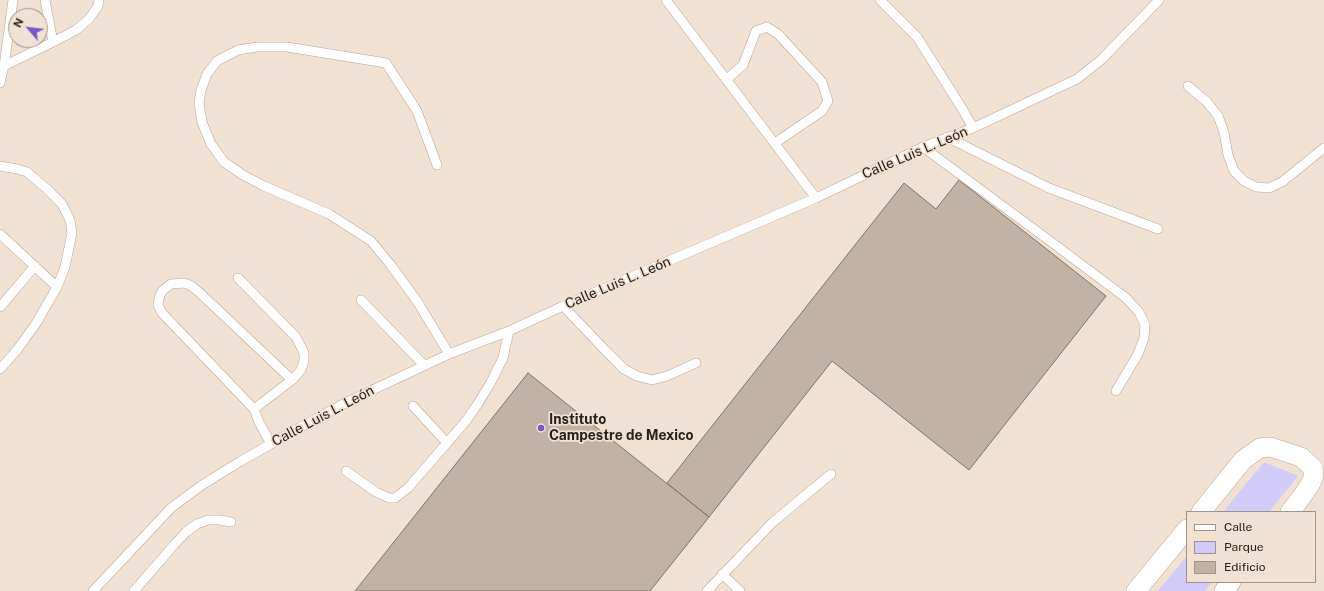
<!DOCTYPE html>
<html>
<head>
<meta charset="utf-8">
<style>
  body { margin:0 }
  #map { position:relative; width:1324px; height:591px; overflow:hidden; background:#f0e1d2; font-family:"Public Sans",sans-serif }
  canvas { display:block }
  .legend { position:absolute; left:1186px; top:511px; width:130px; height:72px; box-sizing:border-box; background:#f0e1d2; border:1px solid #a09489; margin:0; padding:5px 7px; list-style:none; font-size:12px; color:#27211c }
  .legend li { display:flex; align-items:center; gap:8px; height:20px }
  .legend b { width:20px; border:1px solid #a09489 }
  .north { position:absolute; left:8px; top:8px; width:40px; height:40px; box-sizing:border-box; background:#f0e1d2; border:1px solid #a09489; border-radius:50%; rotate:298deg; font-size:11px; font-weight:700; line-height:16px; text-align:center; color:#27211c }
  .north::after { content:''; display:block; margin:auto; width:14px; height:18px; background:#7857d1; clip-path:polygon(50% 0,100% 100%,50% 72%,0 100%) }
</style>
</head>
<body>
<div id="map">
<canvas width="1324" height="591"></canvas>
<ul class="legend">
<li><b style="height:5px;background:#fff"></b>Calle</li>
<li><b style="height:11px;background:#d2cbf9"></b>Parque</li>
<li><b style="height:11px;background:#c1b2a4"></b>Edificio</li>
</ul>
<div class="north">N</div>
</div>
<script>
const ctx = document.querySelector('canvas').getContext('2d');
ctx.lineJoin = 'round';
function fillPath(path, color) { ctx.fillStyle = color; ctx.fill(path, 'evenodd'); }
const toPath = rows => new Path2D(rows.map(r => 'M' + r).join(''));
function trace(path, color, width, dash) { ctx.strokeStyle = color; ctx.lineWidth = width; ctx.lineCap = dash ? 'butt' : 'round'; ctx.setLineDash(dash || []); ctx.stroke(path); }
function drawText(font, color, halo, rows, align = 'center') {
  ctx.font = font + ' "Public Sans",sans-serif'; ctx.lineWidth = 3.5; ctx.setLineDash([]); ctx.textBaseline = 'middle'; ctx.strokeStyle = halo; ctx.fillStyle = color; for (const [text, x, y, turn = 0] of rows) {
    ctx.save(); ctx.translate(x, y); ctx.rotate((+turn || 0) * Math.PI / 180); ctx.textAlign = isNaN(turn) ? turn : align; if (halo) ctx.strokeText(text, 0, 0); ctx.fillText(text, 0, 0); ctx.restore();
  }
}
fillPath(toPath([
  [1264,462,1298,476,1269,512,1223,512],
  [1187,556,1187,582,1212,582,1205,591,1158,591]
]), '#d2cbf9');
const building = toPath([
  [959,180,1106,296,969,470,832,361,709,517,667,483,904,183,936,209,959,180],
  [528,373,709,517,650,591,355,591,528,373]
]);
fillPath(building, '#c1b2a4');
trace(building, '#817367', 1);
const lane = toPath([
  [45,0,53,42],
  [666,0,816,198],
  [880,0,917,37,963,110,973,128],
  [4,66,53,42,76,30,89,19,98,6,99,0],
  [727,79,743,65,756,31,767,27,778,34,822,82,828,101,822,111,775,143],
  [0,83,4,66,13,0],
  [1188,86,1207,102,1218,116,1224,132,1228,155,1234,171,1244,181,1256,187,1269,188,1282,182,1324,148],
  [947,137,1049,188,1158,229],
  [923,147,1050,241,1126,298,1139,312,1145,325,1144,338,1138,354,1116,391],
  [437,165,417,111,386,63,287,47,257,47,238,50,217,61,207,74,201,90,199,103,202,122,211,144,224,162,243,175,264,186,329,214,371,241,390,264,417,301,449,354],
  [0,166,17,169,27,172,47,189,62,204,70,220,72,233,65,267,57,287,37,322,17,350,0,369],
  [0,234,57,287],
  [238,278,296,337,304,353,304,361,301,370,292,380,254,409],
  [361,300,424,365],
  [563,306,605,350,624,369,637,376,652,380,667,376,696,363],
  [0,307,35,266],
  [413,406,447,443],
  [271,444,259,422,254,409,162,313,158,305,159,298,162,291,171,284,184,283,190,285,199,292,292,380],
  [346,471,376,492,389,498,395,498,408,488,466,421,477,405,490,384,503,358,509,331],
  [722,574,740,591],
  [93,591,171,508,202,485,241,461,299,428,347,402,449,354,509,331,563,306,816,198,923,147,973,128,1077,79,1101,60,1159,0],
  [134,591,174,545,186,532,197,524,208,520,220,520,231,522],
  [707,591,773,522,831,474]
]);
const street = toPath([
  [1201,512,1243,460,1260,448,1270,447,1301,457,1313,468,1314,475,1311,483,1303,495,1290,512],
  [1136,591,1187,529],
  [1224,591,1231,582]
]);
trace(lane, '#b5a598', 10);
trace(street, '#b5a598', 20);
trace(lane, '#fff', 9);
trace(street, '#fff', 19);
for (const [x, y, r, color] of [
  [541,428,4,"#7857d1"]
]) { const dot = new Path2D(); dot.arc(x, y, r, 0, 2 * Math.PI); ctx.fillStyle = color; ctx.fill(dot); trace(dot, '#f0e1d2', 1.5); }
drawText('14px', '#27211c', '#f0e1d2', [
  ["Calle Luis L. León",915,153,-23],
  ["Calle Luis L. León",618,283,-23],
  ["Calle Luis L. León",323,416,-28]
]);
drawText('bold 14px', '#27211c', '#f0e1d2', [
  ["Instituto",549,420],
  ["Campestre de Mexico",549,436]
], 'left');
</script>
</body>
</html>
